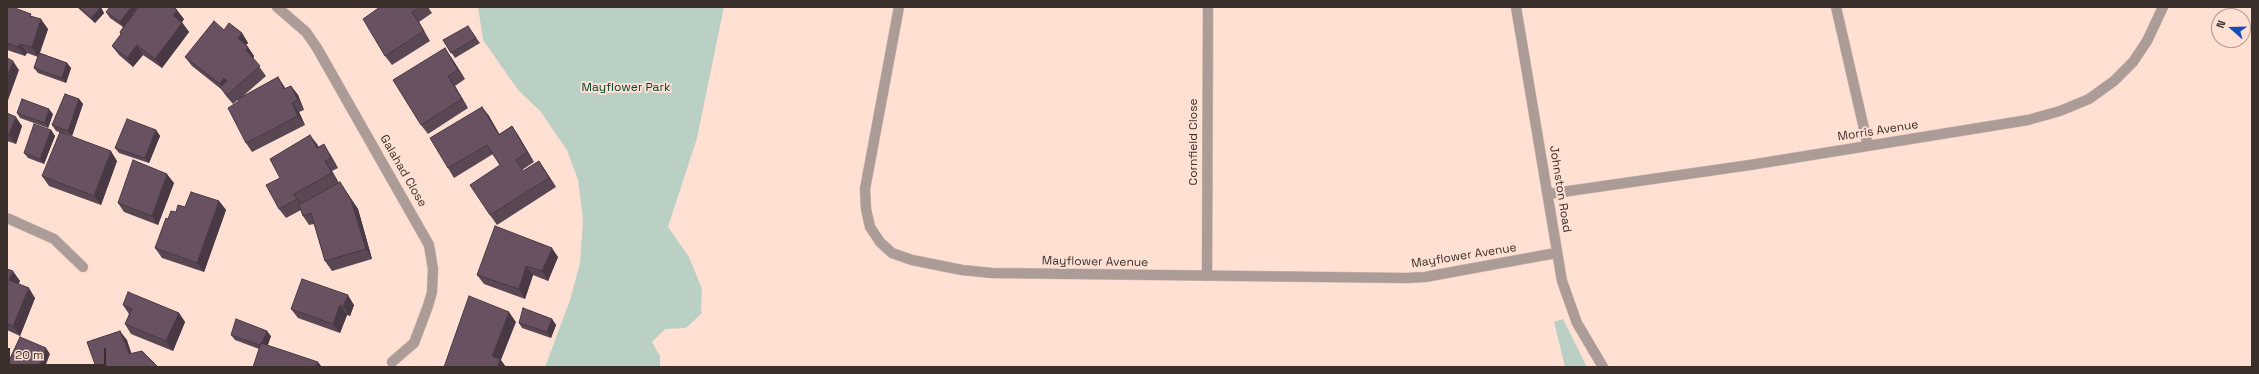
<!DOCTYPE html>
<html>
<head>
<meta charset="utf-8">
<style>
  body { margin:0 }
  #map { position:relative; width:2259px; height:374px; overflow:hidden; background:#ffe0d3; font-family:"Space Grotesk",sans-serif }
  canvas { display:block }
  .frame { position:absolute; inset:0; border:8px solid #3a2f2a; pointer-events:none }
  .north { position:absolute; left:2211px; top:8px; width:40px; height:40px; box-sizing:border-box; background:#ffe0d3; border:1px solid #b0998f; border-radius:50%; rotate:290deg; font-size:11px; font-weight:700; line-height:16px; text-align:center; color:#3a2f2a }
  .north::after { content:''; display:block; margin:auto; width:14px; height:18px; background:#194cb9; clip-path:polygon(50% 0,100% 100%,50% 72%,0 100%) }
  .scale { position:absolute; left:8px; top:348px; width:98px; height:18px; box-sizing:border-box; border:2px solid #3a2f2a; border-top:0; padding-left:5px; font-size:12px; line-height:14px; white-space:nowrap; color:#3a2f2a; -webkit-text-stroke:3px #ffe0d3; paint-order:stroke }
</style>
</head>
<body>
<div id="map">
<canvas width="2259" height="374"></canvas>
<div class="frame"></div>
<div class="north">N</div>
<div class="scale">20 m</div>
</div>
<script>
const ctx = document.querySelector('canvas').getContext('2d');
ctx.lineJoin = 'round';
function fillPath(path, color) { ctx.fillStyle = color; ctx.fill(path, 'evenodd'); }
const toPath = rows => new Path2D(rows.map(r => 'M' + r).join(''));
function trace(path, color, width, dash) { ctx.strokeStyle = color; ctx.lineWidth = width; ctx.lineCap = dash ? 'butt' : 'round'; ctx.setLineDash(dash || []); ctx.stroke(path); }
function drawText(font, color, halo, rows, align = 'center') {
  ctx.font = font + ' "Space Grotesk",sans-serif'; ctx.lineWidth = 4; ctx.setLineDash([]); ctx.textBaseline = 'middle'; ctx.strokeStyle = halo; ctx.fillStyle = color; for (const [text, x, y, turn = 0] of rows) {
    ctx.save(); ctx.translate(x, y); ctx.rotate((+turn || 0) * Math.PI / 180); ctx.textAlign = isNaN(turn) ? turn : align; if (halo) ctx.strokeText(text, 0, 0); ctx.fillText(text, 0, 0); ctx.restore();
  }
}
fillPath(toPath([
  [478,7,724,7,697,138,668,227,689,257,702,289,701,314,686,328,665,329,652,342,660,356,660,367,545,367,570,300,580,263,583,220,578,180,567,150,540,111,518,90,483,40],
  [1563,319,1587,367,1565,367,1554,322]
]), '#bad0c5');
const street = toPath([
  [277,7,306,32,317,48,429,245,433,269,432,292,428,306,414,343,392,362],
  [899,7,865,189,866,209,870,227,880,242,892,253,912,260,962,270,992,273,1406,278,1425,277,1556,253],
  [1516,7,1562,281,1577,323,1603,367],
  [1836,7,1868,146],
  [1548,194,1750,165,2028,120,2060,111,2089,99,2114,81,2133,62,2147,41,2163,7],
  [7,218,54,239,83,267],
  [1207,276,1208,7]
]);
trace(street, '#d8bdb1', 11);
trace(street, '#ab9c97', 10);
fillPath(toPath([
  [7,7,33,17,48,29,40,53,67,63,71,68,66,83,38,73,34,68,38,57,27,53,25,56,7,50],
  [77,7,100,7,104,13,95,23],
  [380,7,428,7,432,13,419,22,430,41,392,65,385,56],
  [106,12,184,19,182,22,189,32,162,68,143,55,133,67,119,55,112,46,121,34,120,32,123,27,110,18],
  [224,30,242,33,248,43,246,45,254,56,253,58,266,76,242,97,278,77,285,89,291,86,298,95,304,110,299,112,305,125,252,152,246,143,238,100,233,104,227,97,221,89,192,66,185,57],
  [472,32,480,43,455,58,443,40],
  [451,57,465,79,455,86,468,108,428,134,421,125],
  [79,99,83,104,72,136,56,131,52,125],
  [482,107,489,116,499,134,512,126,518,135,534,162,522,170,523,171,539,161,556,187,497,225,490,215,500,165,493,154,454,178,448,168],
  [7,113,22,126,16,144,7,141],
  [17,113,53,114,48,128,20,118],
  [51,130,55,136,44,164,28,158,24,153],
  [156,130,160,136,149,163,119,153,115,148],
  [317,144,318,147,330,154,338,168,332,171,339,183,346,192,358,209,372,259,332,271,325,261,314,224,309,225,303,216,301,210,286,218,279,209,280,178],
  [117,161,101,205,49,186,42,176],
  [174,183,158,225,124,212,118,203],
  [219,201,226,210,204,272,162,258,155,248,168,219,176,212,185,207],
  [558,257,548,281,533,275,525,299,484,284,477,275],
  [7,269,20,281,18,284,35,298,20,336,7,330],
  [123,305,179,313,185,322,173,351,131,334,125,324,129,314],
  [354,305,350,316,347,315,340,333,298,318,291,309],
  [552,319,556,325,551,338,522,328,519,323],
  [231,335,271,336,268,345,259,349,235,340]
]), '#594754');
fillPath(toPath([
  [101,7,104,13,95,23,91,18],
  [131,7,139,7,123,27,120,22],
  [177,10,184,19,180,25,173,15],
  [412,12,419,22,430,41,424,31],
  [41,19,48,29,38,57,32,47],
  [182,23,189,32,162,68,155,59],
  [242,33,248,43,244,47,238,38],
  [20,44,27,53,25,56,18,47],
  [137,45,143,55,133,67,127,58],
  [248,47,254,56,253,59,246,50],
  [445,48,451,57,465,79,458,70],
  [13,61,19,70,7,103,7,77],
  [67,63,71,68,66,83,62,78],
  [448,76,455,86,468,108,462,99],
  [278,77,284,86,291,99,284,89],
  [224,78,230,88,226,93,220,84],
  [291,86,298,95,304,110,298,100],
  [79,99,83,104,72,136,68,131],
  [292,103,299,112,305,125,298,116],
  [482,107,489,116,505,144,499,135],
  [49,109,53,114,48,128,45,123],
  [16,117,22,126,16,144,9,135],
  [512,126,518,135,534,162,527,152],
  [51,130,55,136,44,164,40,159],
  [156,130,160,136,149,163,145,158],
  [310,135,317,144,324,157,317,148],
  [324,144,330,154,338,168,331,158],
  [111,151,117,161,101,205,94,196],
  [325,161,332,171,339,183,332,173],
  [539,161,545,170,556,187,549,178],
  [167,174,174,183,158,225,152,216],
  [340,182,358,209,372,259,366,249],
  [294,194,301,203,303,209],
  [219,201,226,210,204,272,197,263],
  [552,248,558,257,548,281,542,271],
  [526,266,533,275,525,299,519,289],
  [13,271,20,281,16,289,9,280],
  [29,288,35,298,20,336,13,326],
  [348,295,354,305,350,316,343,306],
  [340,305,347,315,340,333,333,324],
  [509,312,516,322,501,360,506,367,498,367,492,356],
  [179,313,185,322,173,351,166,341],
  [552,319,556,325,551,338,547,332],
  [120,331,127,340,135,364,129,354],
  [267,331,271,336,265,351,261,346],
  [46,348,50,354,45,367,39,367],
  [318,362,322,367,316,367]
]), '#493945');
const building = toPath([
  [7,7,12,7,31,14,30,16,41,19,32,47,20,44,18,47,7,43,7,7],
  [79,7,101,7,91,18,79,7],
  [110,7,131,7,120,22,106,12,110,7],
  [139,7,174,7,177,10,173,15,182,23,155,59,137,45,127,58,112,46,121,34,120,32,139,7],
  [380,7,421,7,412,12,424,31,385,56,363,19,380,7],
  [214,21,224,30,229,23,242,33,238,38,248,47,246,50,260,66,227,95,220,87,227,81,224,78,220,84,185,57,214,21],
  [468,26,476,38,451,53,443,40,468,26],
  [445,48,458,70,448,76,462,99,421,125,393,80,445,48],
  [39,53,67,63,62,78,34,68,39,53],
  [7,58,13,61,7,77,7,58],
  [278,77,284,89,291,86,298,100,292,103,298,116,246,143,228,108,239,101,238,99,278,77],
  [65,94,79,99,68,131,52,125,65,94],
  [22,99,49,109,45,123,17,113,22,99],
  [482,107,499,135,512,126,527,152,516,160,523,171,539,161,549,178,490,215,470,185,500,165,487,145,448,168,430,138,482,107],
  [7,113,16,117,9,135,7,134,7,113],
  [127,119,156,130,145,158,115,148,127,119],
  [34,124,51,130,40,159,24,153,34,124],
  [60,132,111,151,94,196,42,176,60,132],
  [310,135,317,148,324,144,331,158,325,161,332,173,294,194,297,199,279,209,266,185,280,178,270,159,310,135],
  [133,160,167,174,152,216,118,203,133,160],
  [340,182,351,200,366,249,325,261,311,213,303,216,299,205,340,182],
  [191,192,219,201,197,263,155,248,166,218,168,219,171,211,176,212,178,205,185,207,191,192],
  [495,226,552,248,542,271,526,266,519,289,477,275,495,226],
  [7,269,13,271,9,280,29,288,13,326,7,324,7,269],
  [302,279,348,295,343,306,340,305,333,324,291,309,302,279],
  [128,292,179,313,166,341,125,324,132,309,123,305,128,292],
  [469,296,509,312,492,356,500,359,498,367,444,367,469,296],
  [523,308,552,319,547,332,519,323,523,308],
  [236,319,267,331,262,343,261,343,260,345,231,335,236,319],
  [120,331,129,354,142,351,158,367,96,367,87,342,120,331],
  [20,337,46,348,39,367,7,367,7,365,20,337],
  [261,343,318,362,316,367,253,367,261,343]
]);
fillPath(building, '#685262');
trace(building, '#493945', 1);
drawText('12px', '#00422d', '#ffe0d3', [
  ["Mayflower Park",626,88]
]);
drawText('12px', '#3a2f2a', '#ffe0d3', [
  ["Morris Avenue",1878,131,-9],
  ["Cornfield Close",1194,142,-90],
  ["Galahad Close",403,171,60],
  ["Johnston Road",1560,189,81],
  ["Mayflower Avenue",1464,256,-9],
  ["Mayflower Avenue",1095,262,1]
]);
</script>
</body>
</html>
